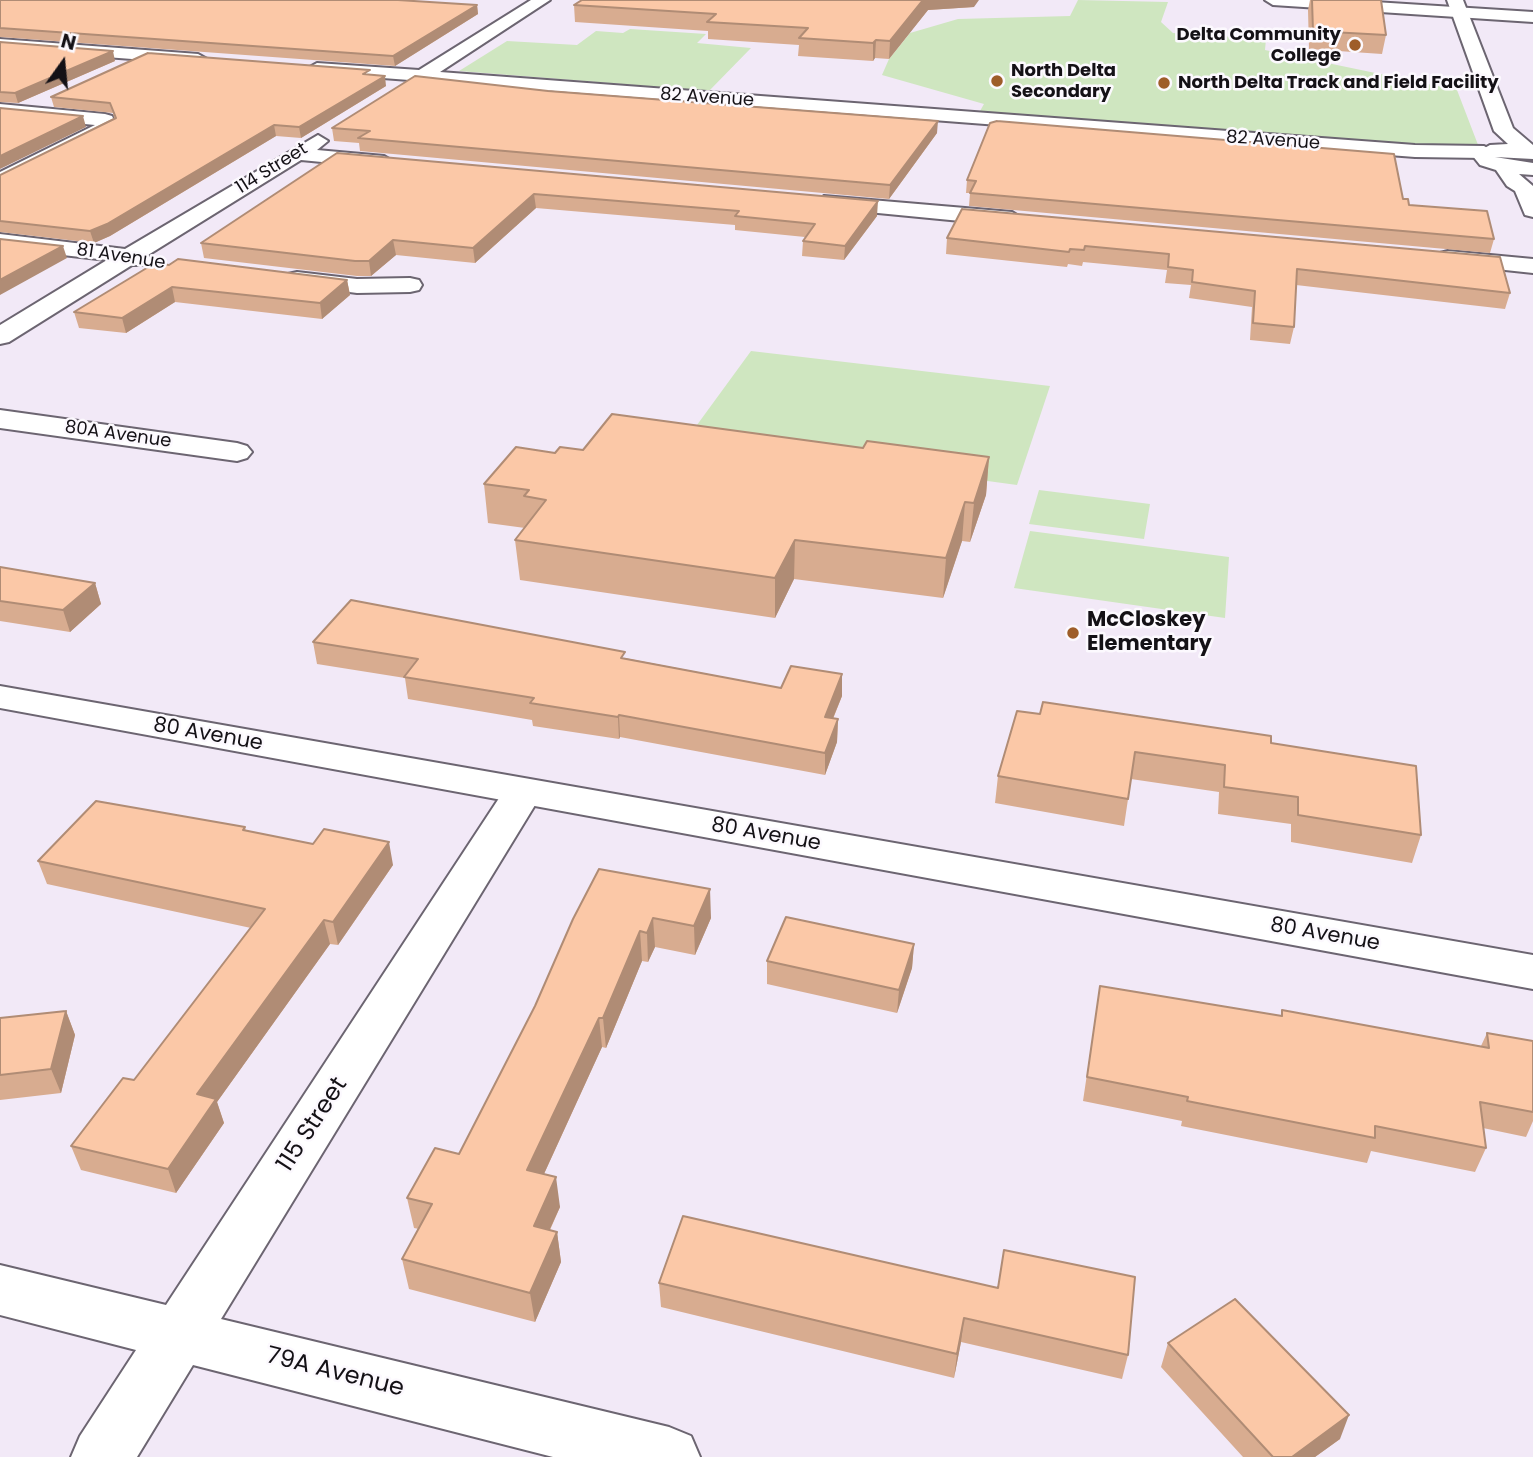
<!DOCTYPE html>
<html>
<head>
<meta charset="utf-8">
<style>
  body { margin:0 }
  #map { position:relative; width:1533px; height:1457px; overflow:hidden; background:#f2e9f7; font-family:Poppins,sans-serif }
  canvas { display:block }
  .north { position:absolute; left:28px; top:28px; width:70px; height:70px; -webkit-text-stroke:5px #fcf9fe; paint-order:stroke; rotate:15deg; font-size:19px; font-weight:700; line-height:28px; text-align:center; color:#141116 }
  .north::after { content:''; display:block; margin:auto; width:24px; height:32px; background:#141116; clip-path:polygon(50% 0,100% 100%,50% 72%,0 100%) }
</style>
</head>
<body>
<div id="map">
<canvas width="1533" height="1457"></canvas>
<div class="north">N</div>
</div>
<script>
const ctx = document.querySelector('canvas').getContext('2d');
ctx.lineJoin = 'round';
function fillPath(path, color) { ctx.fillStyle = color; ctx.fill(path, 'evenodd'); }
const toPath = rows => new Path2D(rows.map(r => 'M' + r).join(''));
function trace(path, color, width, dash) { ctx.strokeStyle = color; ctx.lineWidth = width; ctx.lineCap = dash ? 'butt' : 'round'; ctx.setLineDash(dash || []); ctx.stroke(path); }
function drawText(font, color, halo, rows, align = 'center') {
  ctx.font = font + ' Poppins,sans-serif'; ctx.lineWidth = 5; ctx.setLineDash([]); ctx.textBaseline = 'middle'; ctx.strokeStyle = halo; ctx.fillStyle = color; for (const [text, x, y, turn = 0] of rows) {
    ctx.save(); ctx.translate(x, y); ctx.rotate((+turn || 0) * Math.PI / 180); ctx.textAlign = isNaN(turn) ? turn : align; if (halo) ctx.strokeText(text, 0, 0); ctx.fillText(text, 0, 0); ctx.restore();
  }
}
fillPath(toPath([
  [1078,0,1168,2,1161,22,1173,33,1266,39,1265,50,1457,90,1480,150,980,111,984,104,882,75,889,59,910,33,958,19,1070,16],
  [630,29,706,34,697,43,751,48,709,91,459,71,507,41,577,45,596,31,623,33],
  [751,351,1050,386,1017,485,686,440],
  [1039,490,1150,504,1144,539,1029,524],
  [1030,531,1229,557,1225,618,1014,588]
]), '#cfe6c0');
const street = toPath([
  [531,0,550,0,440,72,1415,145,1484,146,1494,152,1484,158,1415,157,425,81,417,84,409,80,317,73,308,68,317,63,419,70,531,0],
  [1265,0,1343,0,1533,12,1533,22,1273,5,1265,0],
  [0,39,198,54,207,59,198,64,0,49,0,39],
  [0,104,105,114,112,116,117,126,0,186,0,172,95,125,0,116,0,104],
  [318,135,328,141,317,150,384,156,394,162,384,168,301,160,148,255,152,260,148,265,132,265,9,342,0,344,0,325,107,260,0,248,0,234,125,249,318,135],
  [824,196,1012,212,1023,219,1012,226,816,207,813,202,824,196],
  [1448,251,1533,259,1533,273,1440,263,1436,258,1440,253,1448,251],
  [297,272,357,279,410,278,419,280,422,285,419,290,410,292,357,293,288,284,285,279,288,274,297,272],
  [0,410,237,443,247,446,252,452,247,458,237,461,0,428,0,410],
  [523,779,537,783,543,792,221,1319,669,1427,691,1436,700,1457,553,1457,193,1365,137,1457,71,1457,80,1436,136,1350,0,1315,0,1265,166,1305,509,783,523,779]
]);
const secondary = toPath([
  [1447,0,1463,0,1513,128,1533,145,1533,159,1495,157,1533,163,1533,175,1519,174,1533,186,1533,217,1525,215,1515,191,1507,186,1496,170,1480,165,1472,155,1490,145,1508,144,1494,131,1447,0],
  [0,686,1533,955,1533,989,0,708,0,686]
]);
trace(street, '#6c6571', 4);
trace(secondary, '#6c6571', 4);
fillPath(street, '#fff');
fillPath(secondary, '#fff');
fillPath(toPath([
  [0,0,477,5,478,14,395,66,0,37],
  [1310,0,1381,0,1386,35,1382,54,1309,49,1308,10],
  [574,5,974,7,928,10,889,59,875,58,873,61,798,56,799,45,708,39,708,31,575,22],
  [0,42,115,61,18,103,0,102],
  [370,75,386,86,301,138,276,136,110,236,94,243,0,232,0,175,114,118,113,113,54,107,51,97],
  [332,128,937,133,889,199,360,151,359,143,334,141],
  [337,153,877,216,844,260,802,256,803,241,805,237,735,230,735,225,536,208,475,263,396,255,371,276,357,276,204,258,201,243],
  [967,180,1403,199,1409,205,1494,239,1490,253,969,206,970,193,966,193],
  [962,209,1510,293,1505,309,1296,285,1294,327,1290,344,1250,340,1252,307,1189,298,1191,285,1165,283,1167,270,1083,262,1082,266,1068,264,1067,267,946,254,947,238],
  [155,263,347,280,350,295,322,319,175,302,126,333,79,328,74,312],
  [863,448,989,457,986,495,970,542,962,541,943,598,794,579,775,618,520,580,515,540,525,528,488,523,484,484,555,453,583,450],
  [0,567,95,583,101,604,70,632,0,621],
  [313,642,625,658,781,688,842,696,833,719,838,719,837,742,825,775,620,737,619,739,533,726,532,720,408,699,405,678,317,664],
  [1040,714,1271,743,1421,835,1412,863,1291,842,1291,824,1218,814,1219,792,1131,779,1124,826,995,803,998,776],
  [245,827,246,831,393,865,338,945,330,944,217,1102,224,1123,176,1193,81,1170,71,1146,134,1080,251,928,47,884,38,861],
  [711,918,695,955,655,947,648,962,642,961,606,1048,602,1047,544,1174,560,1207,550,1230,557,1232,561,1262,535,1322,409,1289,402,1259,419,1229,414,1228,407,1198,459,1154,535,1006,573,919],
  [914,944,912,968,897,1013,767,984,767,961],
  [1100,986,1281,1016,1282,1010,1481,1046,1487,1033,1533,1041,1533,1121,1526,1137,1483,1128,1486,1148,1475,1172,1371,1151,1367,1163,1181,1126,1182,1121,1083,1101],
  [66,1011,75,1035,61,1093,0,1100,0,1018],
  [683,1216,1128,1355,1122,1379,961,1342,954,1378,661,1307,659,1283],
  [1168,1343,1340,1439,1315,1457,1243,1457,1161,1367]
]), '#d8ac90');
fillPath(toPath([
  [923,0,979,0,974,7,928,10,889,59,890,41],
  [477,5,478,14,395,66,393,56],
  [876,40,875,58,873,61,873,43],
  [113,51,115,61,18,103,15,93],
  [385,76,386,86,301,138,299,127],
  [83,116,86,127,0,169,0,156],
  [938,121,937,133,889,199,890,185],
  [274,125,276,136,110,236,94,243,90,231],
  [534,194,536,208,475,263,473,248],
  [878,201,877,216,844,260,845,246],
  [393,240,396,255,371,276,369,261],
  [63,246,67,258,0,295,0,280],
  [347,280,350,295,322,319,320,303],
  [172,287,175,302,126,333,122,318],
  [989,457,986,495,970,542,974,503],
  [965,502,962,541,943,598,946,558],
  [795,540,794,579,775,618,775,578],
  [95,583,101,604,70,632,63,610],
  [842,674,842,696,824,740,825,717],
  [619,715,620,737,619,739,618,717],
  [838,719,837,742,825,775,825,753],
  [389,842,393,865,338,945,333,922],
  [710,889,711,918,695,955,694,926],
  [653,918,655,947,648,962,647,933],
  [324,920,330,944,217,1102,224,1123,176,1193,168,1169,197,1094],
  [640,931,642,961,606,1048,603,1018],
  [914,944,912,968,897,1013,899,990],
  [66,1011,75,1035,61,1093,51,1069],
  [599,1018,602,1047,532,1200,527,1170],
  [556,1177,560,1207,538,1255,534,1226],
  [557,1232,561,1262,535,1322,530,1293],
  [964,1318,961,1342,954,1378,957,1354],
  [1349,1415,1340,1439,1315,1457,1292,1457]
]), '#b08c75');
const building = toPath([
  [0,0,398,0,477,5,393,56,0,28,0,0],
  [582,0,923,0,890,41,876,40,873,43,799,38,808,28,707,22,716,14,574,5,582,0],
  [1312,0,1381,0,1386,35,1313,31,1312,0],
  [0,42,113,51,15,93,0,92,0,42],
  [148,53,370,70,363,74,385,76,299,127,274,125,107,224,90,231,0,221,0,175,116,118,110,103,51,97,148,53],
  [415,76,548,91,938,121,890,185,358,138,370,131,332,128,415,76],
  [0,108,83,116,0,156,0,108],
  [997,121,1394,154,1403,199,1408,199,1409,205,1487,211,1494,239,970,193,976,181,967,180,990,123,997,121],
  [337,153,878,201,845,246,803,241,815,224,735,216,739,211,534,194,473,248,393,240,369,261,355,261,201,243,337,153],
  [962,209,1500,257,1510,293,1297,269,1294,327,1253,323,1255,291,1192,282,1193,270,1168,267,1169,254,1085,246,1084,250,1070,249,1069,252,947,238,962,209],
  [0,239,63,246,0,280,0,239],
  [178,259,347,280,320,303,172,287,122,318,74,312,155,263,169,265,178,259],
  [612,414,863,448,867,441,989,457,974,503,965,502,946,558,795,540,775,578,515,540,546,500,524,496,529,490,484,484,516,447,555,453,560,447,583,450,612,414],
  [0,567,95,583,63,610,0,601,0,567],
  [351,600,625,652,621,658,781,688,791,666,842,674,825,717,838,719,825,753,619,715,618,717,530,703,534,698,404,677,418,659,313,642,351,600],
  [1043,702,1271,736,1271,743,1416,766,1421,835,1298,815,1298,797,1224,787,1225,765,1135,752,1128,799,998,776,1017,711,1040,714,1043,702],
  [96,801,245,827,243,830,313,844,324,829,389,842,333,922,324,920,197,1094,216,1099,168,1169,71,1146,123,1078,134,1080,265,909,38,861,96,801],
  [599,869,710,889,694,926,653,918,647,933,640,931,603,1018,599,1018,527,1170,556,1177,534,1226,557,1232,530,1293,402,1259,432,1204,407,1198,435,1148,459,1154,535,1006,573,919,599,869],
  [786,917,914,944,899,990,767,961,786,917],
  [1100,986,1282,1016,1282,1010,1489,1048,1487,1033,1533,1041,1533,1112,1480,1102,1486,1148,1375,1126,1375,1138,1187,1101,1188,1097,1087,1077,1100,986],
  [66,1011,51,1069,0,1075,0,1018,66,1011],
  [683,1216,998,1288,1004,1250,1135,1277,1128,1355,964,1318,957,1354,659,1283,683,1216],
  [1235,1299,1349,1415,1292,1457,1273,1457,1168,1343,1235,1299]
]);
fillPath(building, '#fbc8a7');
trace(building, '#b08c75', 2);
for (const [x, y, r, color] of [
  [1355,45,7,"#9e5d29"],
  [997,81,7,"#9e5d29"],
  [1164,83,7,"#9e5d29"],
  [1073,633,7,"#9e5d29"]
]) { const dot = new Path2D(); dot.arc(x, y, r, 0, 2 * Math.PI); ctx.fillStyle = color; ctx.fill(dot); trace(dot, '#fcf9fe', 2.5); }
drawText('bold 18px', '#141116', '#fcf9fe', [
  ["Delta Community",1341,35,"right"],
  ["College",1341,56,"right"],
  ["North Delta",1011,71],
  ["Secondary",1011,92],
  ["North Delta Track and Field Facility",1178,83]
], 'left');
drawText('18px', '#141116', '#fcf9fe', [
  ["82 Avenue",707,98,4],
  ["82 Avenue",1273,141,4],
  ["114 Street",272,169,-32],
  ["81 Avenue",121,257,9],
  ["80A Avenue",118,435,8]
]);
drawText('bold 21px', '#141116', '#fcf9fe', [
  ["McCloskey",1087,621],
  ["Elementary",1087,645]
], 'left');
drawText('21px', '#141116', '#fcf9fe', [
  ["80 Avenue",208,735,10],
  ["80 Avenue",766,835,10],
  ["80 Avenue",1325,935,10]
]);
drawText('24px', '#141116', '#fcf9fe', [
  ["115 Street",313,1125,-57],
  ["79A Avenue",335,1373,14]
]);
</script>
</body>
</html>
